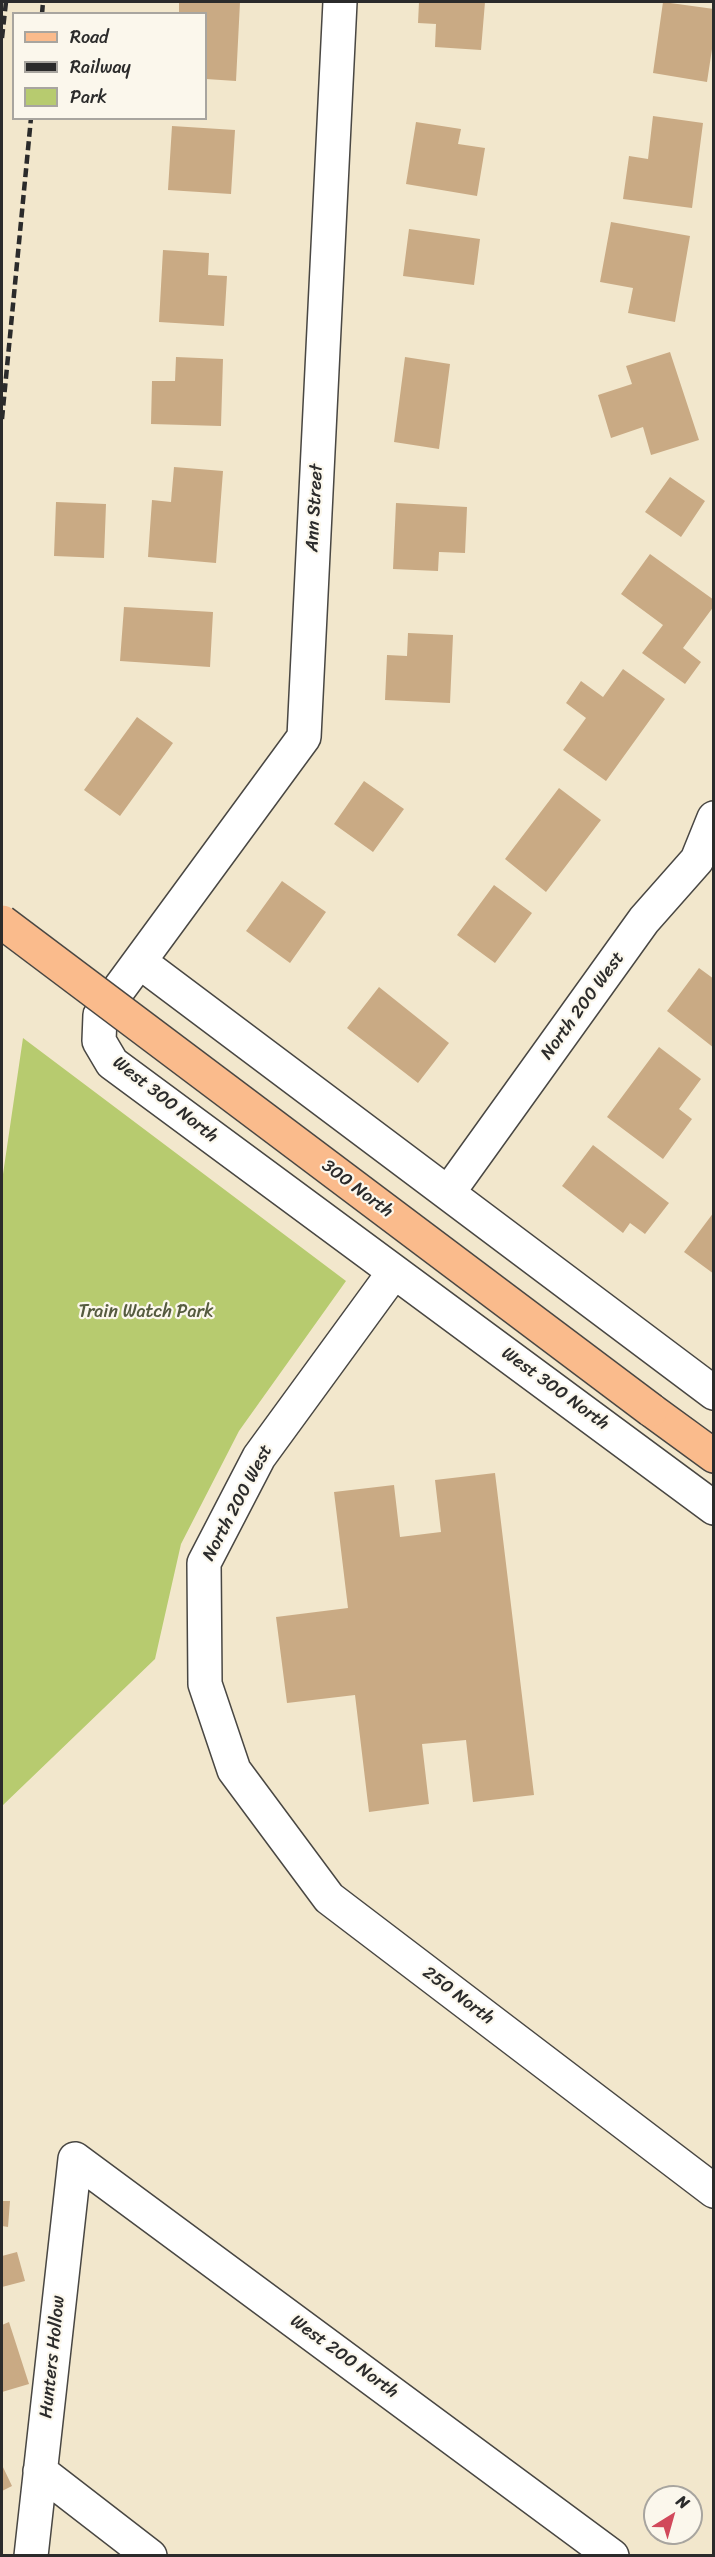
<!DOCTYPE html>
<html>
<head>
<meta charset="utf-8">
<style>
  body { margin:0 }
  #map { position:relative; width:715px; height:2557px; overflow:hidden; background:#f2e7cc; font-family:Sriracha,sans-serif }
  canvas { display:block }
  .frame { position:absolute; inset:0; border:3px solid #2b2b2b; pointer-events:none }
  .legend { position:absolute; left:12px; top:12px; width:195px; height:108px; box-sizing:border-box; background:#fbf7ec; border:2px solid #a8a59f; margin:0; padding:8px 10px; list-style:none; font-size:18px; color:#2b2b2b }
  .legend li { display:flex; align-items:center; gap:12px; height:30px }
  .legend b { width:30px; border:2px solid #a8a59f }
  .north { position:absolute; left:643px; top:2485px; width:60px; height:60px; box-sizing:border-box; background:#fbf7ec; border:2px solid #a8a59f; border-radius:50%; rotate:37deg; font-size:16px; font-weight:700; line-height:24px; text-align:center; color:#2b2b2b }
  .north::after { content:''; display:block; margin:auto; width:21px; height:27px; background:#d1495b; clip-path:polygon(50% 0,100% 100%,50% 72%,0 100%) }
</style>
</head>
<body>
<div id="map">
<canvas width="715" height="2557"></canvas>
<div class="frame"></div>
<ul class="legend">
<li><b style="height:8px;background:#fabb8c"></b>Road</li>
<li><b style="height:8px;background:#2b2b2b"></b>Railway</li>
<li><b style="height:16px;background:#b7cb6f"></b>Park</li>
</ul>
<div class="north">N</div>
</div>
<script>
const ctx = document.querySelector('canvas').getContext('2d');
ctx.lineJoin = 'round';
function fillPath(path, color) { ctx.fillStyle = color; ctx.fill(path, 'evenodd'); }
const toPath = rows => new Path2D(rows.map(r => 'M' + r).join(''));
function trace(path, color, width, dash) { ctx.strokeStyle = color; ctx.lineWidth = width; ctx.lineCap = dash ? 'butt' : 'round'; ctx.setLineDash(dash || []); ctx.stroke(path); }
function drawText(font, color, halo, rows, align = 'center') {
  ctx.font = font + ' Sriracha,sans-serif'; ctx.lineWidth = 4.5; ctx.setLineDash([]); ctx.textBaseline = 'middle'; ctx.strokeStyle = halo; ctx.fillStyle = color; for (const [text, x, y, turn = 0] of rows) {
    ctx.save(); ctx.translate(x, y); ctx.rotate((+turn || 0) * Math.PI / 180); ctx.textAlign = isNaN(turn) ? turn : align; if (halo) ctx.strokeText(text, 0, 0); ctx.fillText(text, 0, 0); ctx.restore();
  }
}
fillPath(toPath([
  [23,1038,346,1281,239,1431,181,1544,155,1659,2,1806,2,1181]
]), '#b7cb6f');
fillPath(toPath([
  [179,2,240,2,236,81,206,79,206,14,179,14],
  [419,2,485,2,481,50,435,47,436,24,418,23],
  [663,2,714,9,714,36,707,82,653,73],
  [653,116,703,123,692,208,623,199,629,156,648,159],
  [416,122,461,129,458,144,485,148,477,196,406,184],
  [172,126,235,130,231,194,168,190],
  [611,222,690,236,675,322,628,313,633,288,600,282],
  [409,229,480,239,474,285,403,276],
  [163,250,209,253,208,275,227,276,224,326,159,322],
  [670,352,699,440,651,455,643,427,611,438,598,395,632,384,626,366],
  [176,357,223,359,221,426,151,424,152,381,175,381],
  [405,357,450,364,439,449,394,442],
  [174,467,223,471,216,563,148,557,152,500,171,502],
  [670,477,705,501,681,537,645,512],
  [56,502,106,504,104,558,54,556],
  [396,503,467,507,465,553,439,552,438,571,393,569],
  [650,554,714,600,714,606,683,648,701,662,685,684,642,653,663,625,621,594],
  [124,607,213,612,210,667,120,661],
  [408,633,453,635,450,703,385,700,387,655,407,656],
  [623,669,665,699,606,781,563,750,586,718,566,703,581,681,603,697],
  [137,717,173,743,120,816,84,790],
  [364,781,404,809,373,852,334,824],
  [559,788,601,820,546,892,505,859],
  [282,881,326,912,290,963,246,931],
  [494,885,532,913,495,963,457,935],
  [699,968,714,979,714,1048,667,1011],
  [379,987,449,1043,418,1083,347,1028],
  [659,1047,701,1079,679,1109,692,1119,663,1159,607,1117],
  [593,1145,669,1203,645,1234,630,1223,623,1233,562,1186],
  [714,1212,714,1274,684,1252],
  [495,1473,534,1795,473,1802,466,1740,422,1744,429,1804,369,1812,355,1695,287,1703,276,1617,348,1608,334,1492,394,1485,400,1537,441,1532,435,1480],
  [2,2201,10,2201,8,2227,2,2226],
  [17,2252,25,2281,2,2287,2,2256],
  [9,2322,29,2384,2,2392,2,2325],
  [2,2465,12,2486,2,2491]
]), '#c9aa84');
const minor = toPath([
  [340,2,304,737,100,1015,99,1041,112,1063,714,1508],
  [140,962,714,1393],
  [448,1193,644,920,697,860,714,818],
  [394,1272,259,1457,204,1563,205,1684,234,1770,329,1898,714,2191],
  [75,2159,612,2556],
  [40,2471,150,2556],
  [31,2556,75,2159]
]);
const major = toPath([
  [651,1410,714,1456]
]);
trace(minor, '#494743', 36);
trace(major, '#494743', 36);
trace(minor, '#fff', 33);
trace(major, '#fabb8c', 33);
trace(toPath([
  [42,14,43,2],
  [2,38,6,2],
  [2,419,31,118]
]), '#2b2b2b', 4.5, [9, 4.5]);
const majorBridge = toPath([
  [2,922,651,1410]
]);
trace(majorBridge, '#494743', 36, []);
trace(majorBridge, '#fabb8c', 33);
drawText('18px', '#2b2b2b', '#fbf7ec', [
  ["Ann Street",315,508,-87],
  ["North 200 West",583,1006,-54],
  ["West 300 North",165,1100,38],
  ["300 North",357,1189,37],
  ["West 300 North",555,1389,36],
  ["North 200 West",238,1503,-62],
  ["250 North",458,1996,37],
  ["Hunters Hollow",53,2357,-84],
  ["West 200 North",344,2357,36]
]);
drawText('18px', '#555b3f', '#fbf7ec', [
  ["Train Watch Park",146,1312]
]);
</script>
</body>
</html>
